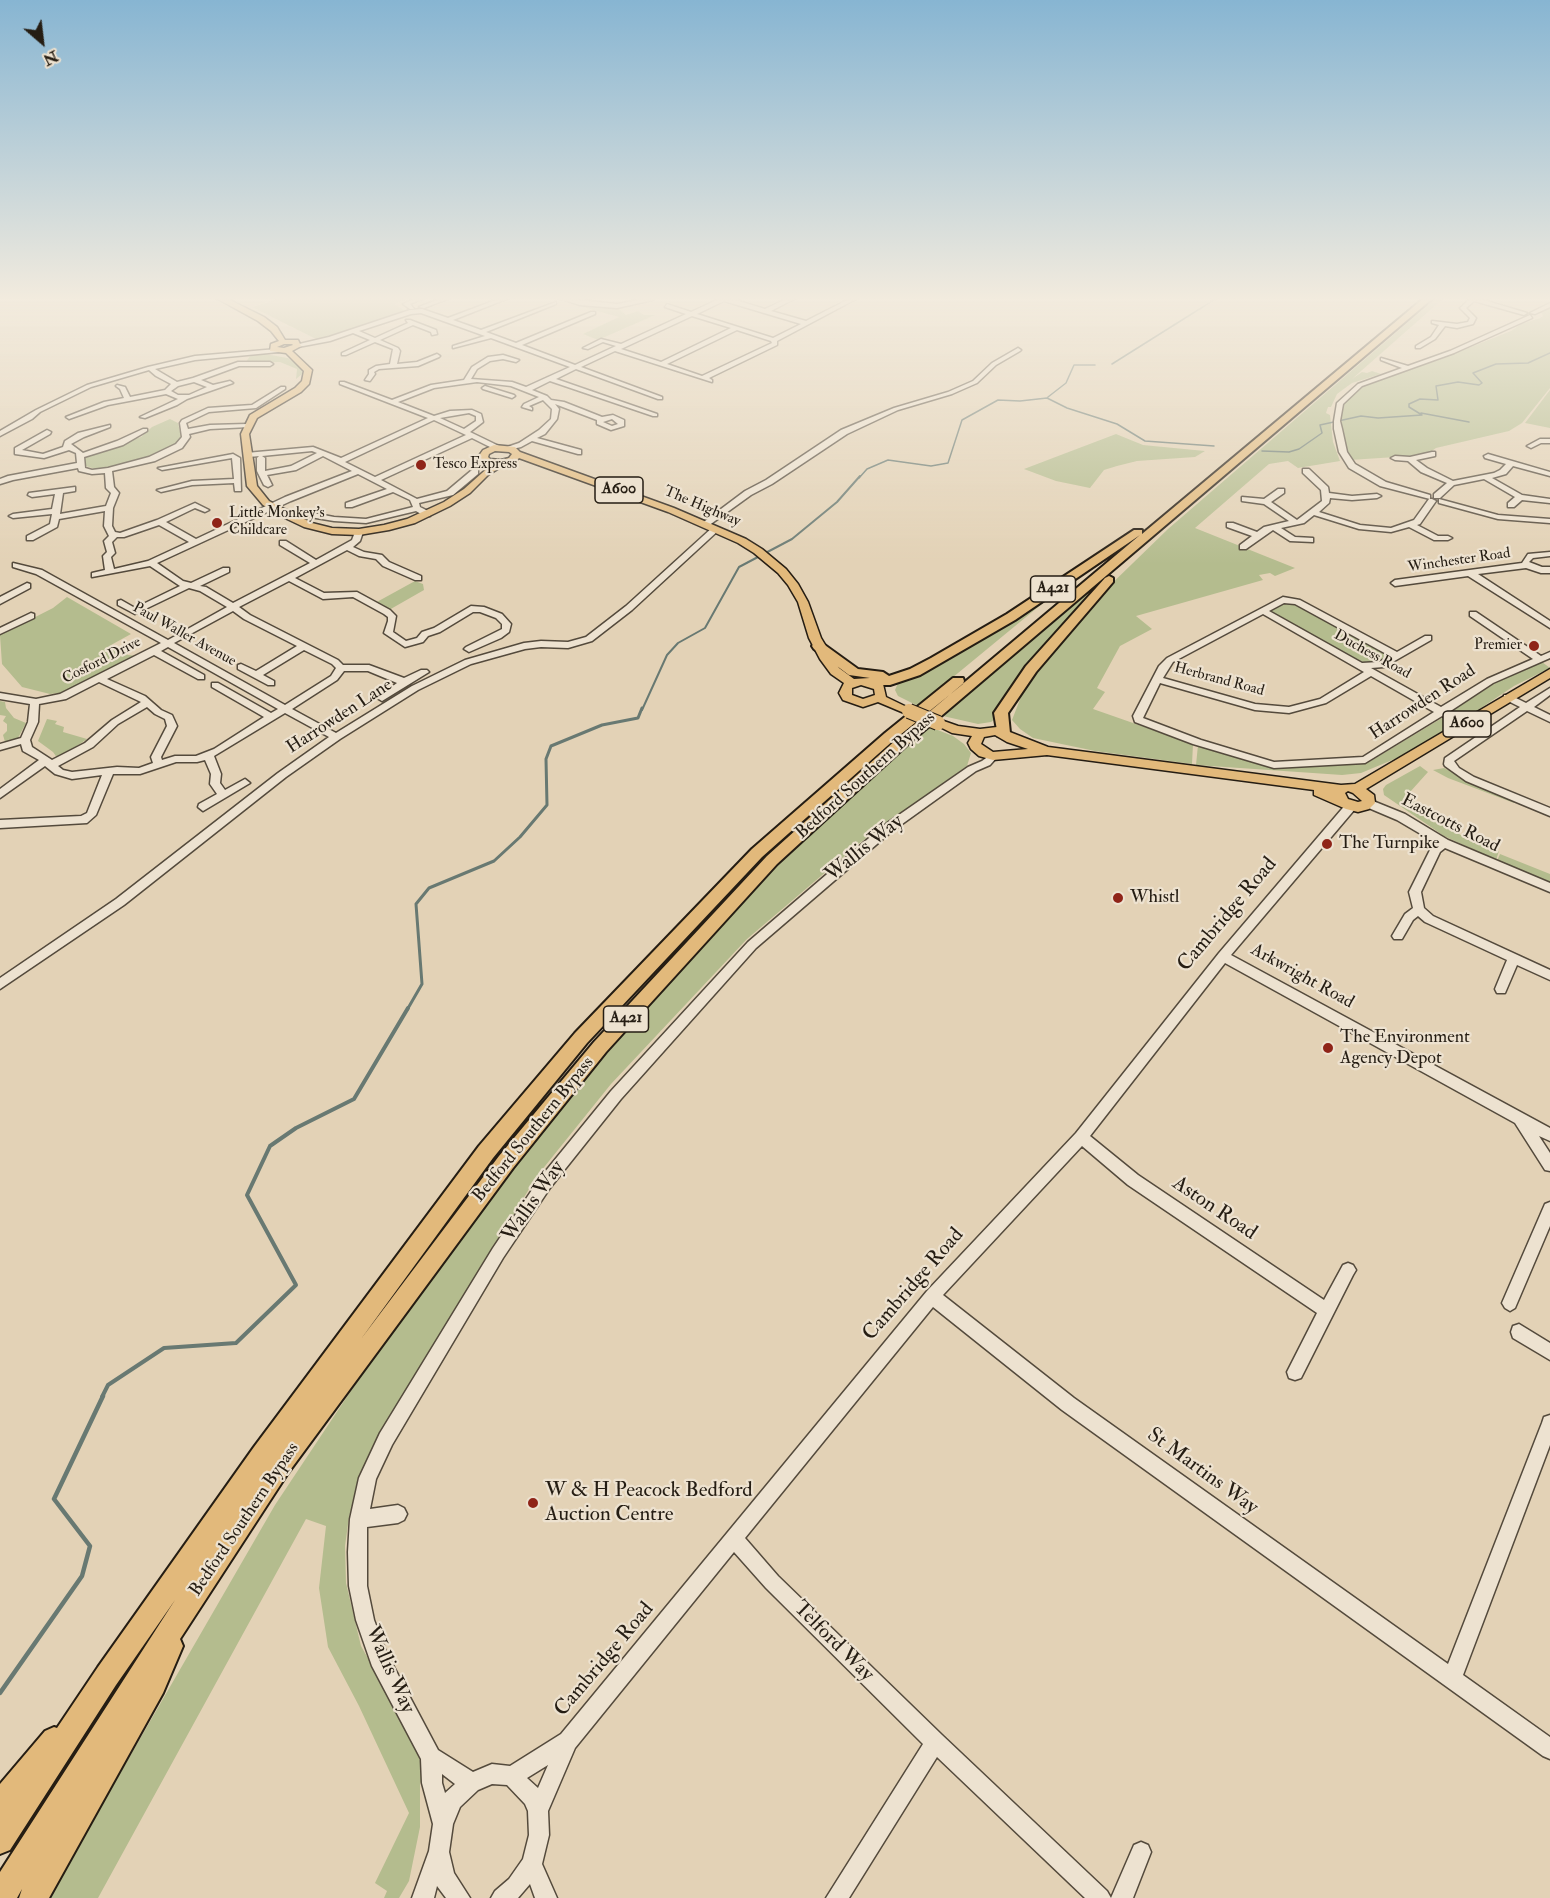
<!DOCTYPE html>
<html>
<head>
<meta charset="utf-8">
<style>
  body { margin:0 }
  #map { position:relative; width:1550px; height:1898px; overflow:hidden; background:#e3d2b6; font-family:"IM FELL Double Pica",serif }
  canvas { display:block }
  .north { position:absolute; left:12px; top:12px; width:60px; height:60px; -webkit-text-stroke:4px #ede2d0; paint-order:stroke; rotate:152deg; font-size:16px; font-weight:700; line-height:24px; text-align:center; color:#251d13 }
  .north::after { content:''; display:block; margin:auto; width:21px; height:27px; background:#251d13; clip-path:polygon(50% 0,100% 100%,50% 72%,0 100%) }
</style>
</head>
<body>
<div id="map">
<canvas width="1550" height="1898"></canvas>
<div class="north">N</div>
</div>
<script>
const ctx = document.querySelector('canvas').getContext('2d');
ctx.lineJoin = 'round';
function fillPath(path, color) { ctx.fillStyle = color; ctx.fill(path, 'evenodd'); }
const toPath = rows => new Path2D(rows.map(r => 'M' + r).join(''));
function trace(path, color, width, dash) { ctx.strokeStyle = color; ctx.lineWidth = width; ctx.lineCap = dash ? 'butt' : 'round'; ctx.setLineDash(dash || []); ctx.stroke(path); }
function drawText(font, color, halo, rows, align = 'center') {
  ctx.font = font + ' "IM FELL Double Pica",serif'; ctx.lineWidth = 4.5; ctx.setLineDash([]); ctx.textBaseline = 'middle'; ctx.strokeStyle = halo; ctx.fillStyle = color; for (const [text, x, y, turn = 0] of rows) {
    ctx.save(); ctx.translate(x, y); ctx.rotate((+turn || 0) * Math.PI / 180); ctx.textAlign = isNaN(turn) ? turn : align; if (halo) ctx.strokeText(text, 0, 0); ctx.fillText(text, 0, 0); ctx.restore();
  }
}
fillPath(toPath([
  [281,298,409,298,395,304,404,310,401,313,318,340,252,307],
  [1436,298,1444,298,1352,379,1362,372,1367,373,1372,371,1381,374,1352,383,1337,394,1331,407,1328,407,1326,413,1330,415,1333,442,1340,461,1298,468,1288,461,1269,464,1195,528,1295,568,1275,576,1270,573,1259,575,1263,580,1136,616,1152,629,1120,646,1097,688,1105,692,1093,709,1193,744,1192,764,1095,751,1033,738,1020,729,1012,720,1024,689,1098,597,1168,529],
  [579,306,606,306,618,308,626,315,638,311,644,315,655,315,598,340,583,334,619,317],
  [1550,306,1550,388,1522,423,1509,431,1436,448,1426,455,1350,460,1341,430,1342,408,1347,396,1355,390,1372,381,1438,360,1511,331,1521,324,1540,318,1543,316,1541,312],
  [265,354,288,358,302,368,302,374,296,379,297,369,280,362,245,363,251,355],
  [1550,390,1550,428,1525,423],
  [170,419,178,423,181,436,177,444,150,457,131,462,107,468,95,469,86,466,84,456,141,437,152,427],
  [1116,434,1143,445,1205,451,1195,457,1137,461,1117,466,1104,470,1090,488,1056,481,1024,469],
  [415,581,423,584,424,590,389,610,375,603],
  [1058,588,1060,589,918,706,898,696,895,690,898,683,924,673,975,644],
  [1085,593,1088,594,1022,671,997,709,996,718,991,722,978,724,943,716],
  [67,597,131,634,111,645,128,655,137,656,60,693,50,694,22,687,2,664,0,635,53,608],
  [1285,601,1297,604,1384,651,1387,659,1380,663,1359,662,1273,614,1271,609],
  [1542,662,1550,668,1514,686,1466,718,1455,716,1450,712,1511,673],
  [0,701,5,702,6,708,14,718,26,723,18,738,5,742,3,735,7,731,7,724,3,721,6,716,0,715],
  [1442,718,1450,719,1453,724,1453,727,1421,748,1361,773,1342,775,1196,765,1198,745,1266,766,1288,768,1369,762],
  [47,719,57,721,55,724,64,727,63,732,87,739,58,759,53,752,38,741],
  [930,727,953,736,964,744,971,753,967,766,861,842,747,939,611,1084,537,1176,379,1435,357,1488,349,1517,345,1546,346,1583,361,1646,414,1740,425,1778,420,1783,420,1827,409,1881,399,1898,384,1898,387,1891,375,1883,409,1813,359,1706,328,1647,319,1588,326,1526,306,1519,98,1898,48,1898,275,1505,396,1323,511,1164,604,1048,776,862],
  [1420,766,1428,772,1410,792,1418,809,1423,810,1462,836,1499,851,1496,860,1444,836,1384,795,1383,789,1386,785],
  [1444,768,1513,800,1514,803,1448,778,1433,770],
  [1500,854,1550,874,1550,883,1497,861]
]), '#b4bc8e');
trace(toPath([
  [1112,364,1217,298],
  [1048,397,1066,383,1074,365,1095,365],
  [1421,413,1469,422],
  [1262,451,1289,452,1299,449,1322,433,1320,425,1361,416,1378,418,1422,415,1409,407,1409,404,1420,399,1438,400,1436,386,1458,382,1479,385,1482,383,1473,373,1496,364,1528,363,1550,353],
  [859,478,867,469,888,460,931,466,948,463,962,420,998,400,1020,401,1047,398,1067,408,1117,424,1145,441,1214,446]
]), '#687972', 1.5);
trace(toPath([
  [642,710,667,655,678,643,705,628,739,567,792,539,837,502,860,476]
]), '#687972', 2);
trace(toPath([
  [407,1010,422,984,416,904,429,888,494,861,520,837,547,805,546,759,551,746,602,725,638,718,642,708]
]), '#687972', 3);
trace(toPath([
  [102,1397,108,1385,164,1348,236,1343,296,1285,247,1195,270,1146,296,1128,354,1099,408,1008]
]), '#687972', 4);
trace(toPath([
  [0,1693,82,1576,90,1546,54,1499,103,1396]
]), '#687972', 4.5);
const minor = toPath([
  [416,298,424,298,410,304,414,309,410,309,403,304,416,298],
  [442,298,450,298,424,308,419,307,442,298],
  [501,298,509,298,453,320,481,330,556,302,556,304,486,332,516,343,591,312,595,312,595,314,522,345,575,365,616,346,603,342,588,349,583,348,601,339,621,344,686,314,665,307,667,304,691,312,721,298,729,298,765,309,788,298,796,298,771,311,806,321,851,298,858,298,777,341,777,345,709,378,712,380,712,382,615,351,581,367,662,397,662,399,658,399,576,369,556,379,657,414,657,416,653,416,550,381,532,390,547,396,551,400,564,402,602,417,613,415,624,420,624,426,611,430,597,424,597,420,555,404,559,409,557,419,545,434,537,438,581,450,581,454,578,454,532,441,521,447,508,450,504,448,519,443,539,430,551,419,552,409,543,400,529,406,532,408,532,410,522,407,524,404,539,397,511,386,477,382,434,388,398,402,434,416,450,411,472,410,481,414,483,422,470,432,503,448,496,450,472,438,381,480,417,499,447,491,472,470,478,470,478,474,453,495,419,503,420,507,430,512,430,516,424,516,416,511,366,523,334,521,310,517,309,515,313,513,334,517,366,519,413,507,410,500,393,492,352,507,346,507,346,503,387,489,358,474,291,501,157,563,183,581,191,583,223,568,229,568,229,572,200,586,206,587,233,603,310,563,280,545,280,541,286,541,316,560,352,540,355,532,359,530,363,532,360,541,353,547,364,552,382,555,389,562,421,576,421,580,415,580,383,566,376,559,359,556,347,550,295,578,324,593,357,592,390,610,396,616,393,632,406,641,417,638,422,632,434,628,471,606,484,607,502,614,511,624,509,632,501,638,469,652,464,649,466,647,502,629,502,624,496,618,480,612,473,612,440,632,428,636,423,642,405,647,384,633,388,621,388,617,384,614,353,597,323,599,289,581,239,607,250,615,338,660,343,665,369,665,404,678,421,670,427,670,429,672,382,701,377,698,379,696,397,683,368,671,344,671,337,680,292,709,336,733,412,686,465,660,524,643,541,641,568,642,586,637,626,606,713,527,720,529,632,610,592,641,568,648,541,647,525,649,471,664,418,690,340,739,286,777,124,905,0,989,0,978,116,899,278,773,329,737,285,713,214,756,221,774,220,783,225,790,245,779,250,783,203,811,198,807,199,804,217,794,210,784,211,774,205,760,197,762,176,762,140,774,113,774,96,815,87,823,0,828,0,820,81,816,87,813,102,775,72,779,55,774,45,766,0,798,0,789,39,760,23,751,21,744,0,750,0,744,21,738,28,722,30,704,0,699,0,693,36,699,60,694,161,643,36,574,13,567,13,563,42,570,168,640,227,607,200,591,189,588,135,614,118,605,118,601,121,600,135,608,180,586,150,566,92,577,92,573,105,570,103,556,107,552,104,541,109,536,104,526,105,511,59,519,57,527,33,540,27,540,27,536,50,524,52,514,13,518,9,516,13,514,52,509,55,494,32,497,28,495,29,493,75,487,75,491,63,493,60,514,106,506,111,493,106,488,105,473,92,474,79,471,78,468,13,480,0,484,0,479,8,476,77,463,76,453,69,450,44,458,15,454,15,448,47,430,51,432,50,434,22,450,43,454,63,447,65,441,78,433,110,425,110,427,84,437,71,444,83,453,117,441,143,429,147,429,147,431,123,445,84,457,85,468,92,470,108,468,149,457,176,444,182,437,180,423,182,420,208,408,252,405,281,387,285,387,285,389,256,408,209,412,186,423,188,429,210,425,247,424,249,425,249,427,210,429,189,434,190,437,182,448,155,461,112,471,114,487,119,493,113,508,112,526,115,532,120,533,157,520,195,503,209,510,205,512,195,508,166,522,196,539,285,497,352,471,323,456,296,470,267,475,272,485,268,487,264,485,257,471,257,458,259,456,249,457,246,457,246,453,313,447,341,458,428,418,340,384,340,382,344,382,392,400,431,385,464,380,472,367,488,357,503,355,519,360,516,362,503,359,490,361,477,369,471,379,512,382,526,387,570,367,491,338,453,348,453,346,485,336,421,313,411,314,359,331,375,338,408,323,406,320,410,320,436,330,437,334,432,335,431,332,413,325,380,340,398,348,400,351,397,364,417,362,437,354,440,356,439,357,418,366,379,369,374,372,375,374,370,381,365,380,369,374,369,370,376,366,390,364,393,349,375,342,346,355,342,355,342,353,370,340,353,333,330,341,298,347,295,345,329,337,410,310,422,309,448,318,501,298],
  [724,301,801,324,773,338,697,314,724,301],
  [692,316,731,328,661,362,621,349,692,316],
  [737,330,771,341,772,343,702,376,667,364,737,330],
  [469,413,476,416,476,421,464,429,440,418,469,413],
  [612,419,618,424,612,426,603,422,612,419],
  [434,420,466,435,375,477,345,462,434,420],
  [312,451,317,453,291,466,265,471,265,458,262,456,312,451],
  [159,525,189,542,148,561,114,569,111,557,115,553,112,542,117,537,124,537,159,525],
  [233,611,244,619,297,646,256,671,241,664,238,665,238,669,268,685,274,685,274,681,263,675,304,650,332,664,336,668,331,676,285,705,174,643,233,611],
  [168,647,278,709,271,713,218,683,212,683,212,687,264,717,214,749,196,756,175,756,162,760,161,757,177,726,172,715,161,710,145,696,107,679,154,655,198,679,204,679,204,675,161,651,168,647],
  [99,682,141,702,112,720,85,743,52,760,32,747,30,740,38,722,39,704,66,699,99,682],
  [147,707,155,714,165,719,167,726,151,757,153,763,139,768,117,767,72,772,63,770,58,766,93,747,118,724,147,707],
  [558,298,617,304,650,298,653,300,617,308,580,305,558,298],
  [1471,298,1477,298,1527,313,1524,315,1474,301,1466,308,1476,318,1473,324,1457,328,1445,326,1435,339,1420,348,1416,348,1416,346,1431,337,1439,325,1432,323,1432,321,1457,324,1468,322,1470,318,1460,308,1471,298],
  [1550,303,1550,307,1535,314,1530,313,1550,303],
  [1530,315,1532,318,1454,353,1362,386,1343,404,1340,421,1342,429,1347,452,1355,464,1386,482,1430,495,1430,499,1380,486,1349,468,1339,452,1334,429,1334,421,1337,403,1358,384,1402,368,1381,360,1381,358,1408,366,1450,351,1530,315],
  [1018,348,1021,350,1020,351,996,365,977,383,952,394,898,410,847,434,772,484,751,495,708,526,701,524,745,491,766,480,841,430,894,408,948,392,973,381,992,363,1018,348],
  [277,349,280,351,279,352,195,360,155,369,177,382,193,378,238,362,270,362,273,364,270,366,239,366,201,380,213,385,230,381,233,383,187,399,177,405,145,418,140,417,178,399,166,394,108,405,69,419,66,417,104,402,124,398,120,389,116,386,117,385,125,387,130,397,165,390,171,384,156,376,149,370,91,387,40,412,32,419,0,436,0,431,36,410,87,385,148,367,195,356,277,349],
  [194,382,207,387,189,395,178,395,171,391,178,386,194,382],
  [485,386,514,395,515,396,512,398,483,389,482,388,485,386],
  [1540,439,1550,439,1550,443,1541,443,1531,448,1527,446,1540,439],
  [1432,452,1435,452,1435,456,1416,460,1427,468,1453,481,1494,473,1500,470,1506,464,1485,458,1484,456,1488,454,1550,472,1550,476,1513,466,1506,474,1492,478,1522,495,1550,499,1550,503,1522,500,1514,507,1508,507,1508,503,1515,497,1484,479,1454,485,1440,498,1434,498,1434,494,1447,483,1421,472,1408,461,1395,460,1391,458,1395,456,1410,457,1432,452],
  [233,454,240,458,241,491,235,491,234,483,192,485,161,492,157,490,192,481,234,479,232,458,162,470,158,468,233,454],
  [1303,469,1309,469,1328,487,1329,493,1352,496,1377,494,1381,496,1377,498,1352,500,1330,498,1329,503,1319,512,1360,525,1391,528,1414,520,1429,499,1432,499,1436,501,1420,524,1417,525,1438,536,1448,536,1452,538,1448,540,1434,540,1409,527,1391,532,1359,529,1314,515,1304,523,1281,528,1295,537,1313,538,1313,542,1290,541,1273,530,1246,549,1240,549,1240,545,1252,536,1227,527,1227,523,1233,523,1257,532,1264,527,1289,521,1264,504,1242,501,1242,497,1264,499,1278,489,1284,489,1284,493,1271,502,1297,520,1322,501,1321,490,1303,473,1303,469],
  [1439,499,1498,515,1550,519,1550,523,1498,519,1439,503,1439,499],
  [1550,552,1550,556,1533,558,1529,562,1542,567,1550,567,1550,573,1541,573,1526,568,1478,574,1550,621,1550,628,1468,576,1395,586,1391,583,1395,580,1522,563,1528,554,1550,552],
  [27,583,30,584,30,588,0,604,0,597,27,583],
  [1283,597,1300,600,1397,652,1425,636,1431,636,1431,640,1384,667,1371,668,1441,707,1487,679,1533,659,1470,616,1470,612,1476,612,1541,656,1550,652,1550,658,1493,683,1449,712,1468,723,1468,727,1462,727,1442,716,1365,763,1274,768,1193,744,1135,722,1133,716,1159,666,1167,658,1283,597],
  [1284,603,1295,604,1390,656,1379,662,1362,663,1269,611,1284,603],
  [1263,614,1364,672,1320,699,1289,707,1255,704,1163,678,1173,662,1263,614],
  [1371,676,1434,712,1363,757,1274,762,1201,740,1143,718,1160,683,1255,710,1289,713,1326,703,1371,676],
  [31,613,34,614,34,618,0,634,0,628,31,613],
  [1550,688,1550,695,1534,707,1550,715,1550,722,1527,711,1454,761,1459,768,1474,777,1550,808,1550,816,1466,781,1445,766,1444,764,1445,758,1520,707,1504,699,1504,695,1510,695,1526,703,1550,688],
  [993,753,998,756,990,765,976,771,891,832,756,948,621,1099,550,1188,503,1258,392,1445,376,1479,370,1509,398,1505,404,1508,407,1514,404,1520,398,1523,367,1527,367,1586,374,1620,387,1654,438,1750,473,1772,492,1764,510,1766,561,1734,927,1291,1076,1133,1219,953,1347,803,1351,802,1355,803,1356,806,1355,809,1231,955,1550,1128,1550,1141,1539,1136,1550,1153,1550,1171,1545,1170,1515,1123,1225,963,1090,1136,1138,1175,1324,1300,1343,1265,1348,1263,1353,1265,1356,1270,1353,1275,1301,1378,1295,1380,1289,1378,1287,1372,1317,1313,1128,1185,1082,1146,943,1295,1074,1398,1448,1664,1542,1423,1544,1417,1550,1415,1550,1445,1463,1675,1550,1737,1550,1759,1543,1756,1062,1410,933,1307,745,1538,778,1576,942,1735,1107,1891,1111,1898,1085,1898,937,1757,849,1898,826,1898,923,1744,766,1588,734,1552,575,1748,548,1811,549,1835,542,1864,557,1898,535,1898,530,1884,518,1898,491,1898,495,1891,509,1879,523,1859,529,1835,528,1811,525,1804,507,1785,492,1784,478,1790,460,1807,453,1824,449,1852,454,1873,470,1898,446,1898,437,1886,434,1898,412,1898,429,1851,433,1824,422,1783,421,1759,372,1666,356,1620,349,1586,348,1552,350,1519,359,1478,380,1433,493,1248,540,1178,611,1091,748,942,883,826,968,767,982,761,993,753],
  [548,1765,538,1788,527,1778,548,1765],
  [442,1774,455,1784,445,1793,442,1783,442,1774],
  [1368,799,1405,814,1448,840,1550,883,1550,892,1445,848,1440,852,1421,892,1424,908,1433,916,1550,970,1550,980,1517,965,1505,993,1497,993,1495,989,1507,960,1425,922,1418,916,1413,920,1402,939,1394,939,1392,936,1405,914,1413,908,1409,892,1430,850,1436,843,1397,820,1364,806,1363,803,1368,799],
  [1550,1202,1550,1226,1515,1308,1510,1311,1505,1308,1502,1303,1545,1204,1550,1202],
  [1519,1324,1550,1343,1550,1360,1513,1338,1511,1332,1513,1326,1519,1324],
  [1141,1842,1148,1845,1151,1852,1133,1898,1111,1898,1134,1845,1141,1842]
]);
const major = toPath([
  [216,298,226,298,264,317,277,327,285,340,298,340,301,346,292,351,312,370,309,384,301,392,257,418,249,434,257,486,269,501,312,523,332,528,359,529,384,525,407,519,444,502,464,489,491,465,484,464,478,457,483,450,494,445,515,447,520,452,674,508,746,539,762,549,786,569,798,584,808,602,821,638,839,668,854,679,870,678,883,684,886,697,915,711,909,715,878,702,863,707,843,700,839,693,844,683,831,674,820,659,809,638,798,602,788,585,778,573,754,553,738,543,668,512,519,458,515,462,504,465,488,475,470,493,450,506,415,523,389,530,359,535,332,534,304,527,285,518,263,505,247,486,241,434,250,415,295,388,302,381,304,371,286,353,270,351,271,344,279,341,271,331,258,321,216,298],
  [284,344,292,344,293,345,284,348,277,347,284,344],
  [495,451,509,452,512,454,509,458,501,460,490,459,488,457,489,454,495,451],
  [861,685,874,689,875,695,863,699,852,695,852,688,861,685],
  [1550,669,1550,678,1366,789,1374,795,1375,803,1369,809,1358,812,1346,809,1314,795,1314,790,1047,755,993,760,979,756,971,749,968,743,972,736,952,733,932,723,938,719,958,726,980,729,997,727,1048,747,1341,785,1355,784,1550,669],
  [995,735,1007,742,1028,749,993,752,981,744,984,737,995,735],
  [1348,791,1353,793,1362,801,1358,802,1348,799,1345,793,1348,791]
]);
const highway = toPath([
  [1424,298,1433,298,907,745,777,864,606,1052,513,1168,288,1473,180,1639,183,1646,163,1693,49,1898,19,1898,22,1889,17,1898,0,1898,0,1872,175,1600,116,1685,10,1850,0,1854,0,1784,45,1731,54,1727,57,1728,98,1667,254,1447,479,1146,575,1033,752,849,885,733,953,678,963,678,964,681,963,684,895,739,762,857,587,1043,493,1158,361,1339,499,1156,594,1042,767,856,897,739,1140,535,1015,620,920,675,890,685,865,685,863,682,870,678,849,675,814,649,812,646,814,643,822,643,858,669,883,672,889,676,910,669,931,658,1007,614,1134,530,1142,530,1142,534,1424,298],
  [1109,576,1113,578,1113,582,1036,672,1008,713,1010,733,1008,736,998,736,994,713,1026,666,1105,578,1109,576]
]);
trace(minor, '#544a3c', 3);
trace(major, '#251d13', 3);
trace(highway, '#251d13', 4);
fillPath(minor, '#ede2d0');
fillPath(major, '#e2b97b');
fillPath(highway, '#e2b97b');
const majorBridge = toPath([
  [909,711,938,723]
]);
trace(majorBridge, '#251d13', 16, []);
trace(majorBridge, '#e2b97b', 14);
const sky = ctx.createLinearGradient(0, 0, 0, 564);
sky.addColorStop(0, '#87b5d2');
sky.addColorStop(0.53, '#f2ebde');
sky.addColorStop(1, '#f2ebde00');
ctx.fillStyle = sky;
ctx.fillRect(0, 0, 1550, 564);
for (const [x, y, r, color] of [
  [421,465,6,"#8f2418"],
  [217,523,6,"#8f2418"],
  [1534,646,6,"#8f2418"],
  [1327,844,6,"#8f2418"],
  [1118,898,6,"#8f2418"],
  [1328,1048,6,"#8f2418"],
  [533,1503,6,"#8f2418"]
]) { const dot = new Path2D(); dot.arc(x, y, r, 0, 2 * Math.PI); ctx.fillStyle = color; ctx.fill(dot); trace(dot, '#ede2d0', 2); }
drawText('15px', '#251d13', '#ede2d0', [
  ["Tesco Express",433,465],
  ["Little Monkey's",229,514],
  ["Childcare",229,531],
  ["Premier",1522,646,"right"]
], 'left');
drawText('15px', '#251d13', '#ede2d0', [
  ["The Highway",702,507,23],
  ["Winchester Road",1459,561,-8],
  ["Paul Waller Avenue",184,635,29],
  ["Duchess Road",1372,655,29],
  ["Cosford Drive",102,661,-27],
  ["Herbrand Road",1219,680,15]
]);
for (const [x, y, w] of [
  [619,490,48],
  [1053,589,45],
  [1467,724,48],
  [626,1019,45]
]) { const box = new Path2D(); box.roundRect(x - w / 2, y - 13, w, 26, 4.5); ctx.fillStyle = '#ede2d0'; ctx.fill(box); trace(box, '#251d13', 1.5); }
drawText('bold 16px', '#251d13', null, [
  ["A600",619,490],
  ["A421",1053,589],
  ["A600",1467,724],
  ["A421",626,1019]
]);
drawText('18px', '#251d13', '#ede2d0', [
  ["Harrowden Road",1423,703,-33],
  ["Harrowden Lane",340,717,-33],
  ["Bedford Southern Bypass",866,776,-42],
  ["Eastcotts Road",1450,824,27],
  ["Arkwright Road",1302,977,29],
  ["Bedford Southern Bypass",534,1130,-51],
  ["Bedford Southern Bypass",245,1520,-56]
]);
drawText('18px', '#251d13', '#ede2d0', [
  ["The Turnpike",1339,844],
  ["Whistl",1130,898],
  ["The Environment",1340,1038],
  ["Agency Depot",1340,1059]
], 'left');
drawText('21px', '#251d13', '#ede2d0', [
  ["Wallis Way",865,849,-39],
  ["Cambridge Road",1228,915,-50],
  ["Wallis Way",534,1202,-55],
  ["Aston Road",1214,1209,34],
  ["Cambridge Road",914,1285,-49],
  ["St Martins Way",1202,1472,36],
  ["Telford Way",833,1642,45],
  ["Cambridge Road",605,1660,-50],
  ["Wallis Way",389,1670,66]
]);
drawText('21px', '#251d13', '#ede2d0', [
  ["W & H Peacock Bedford",545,1491],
  ["Auction Centre",545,1515]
], 'left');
</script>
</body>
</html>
